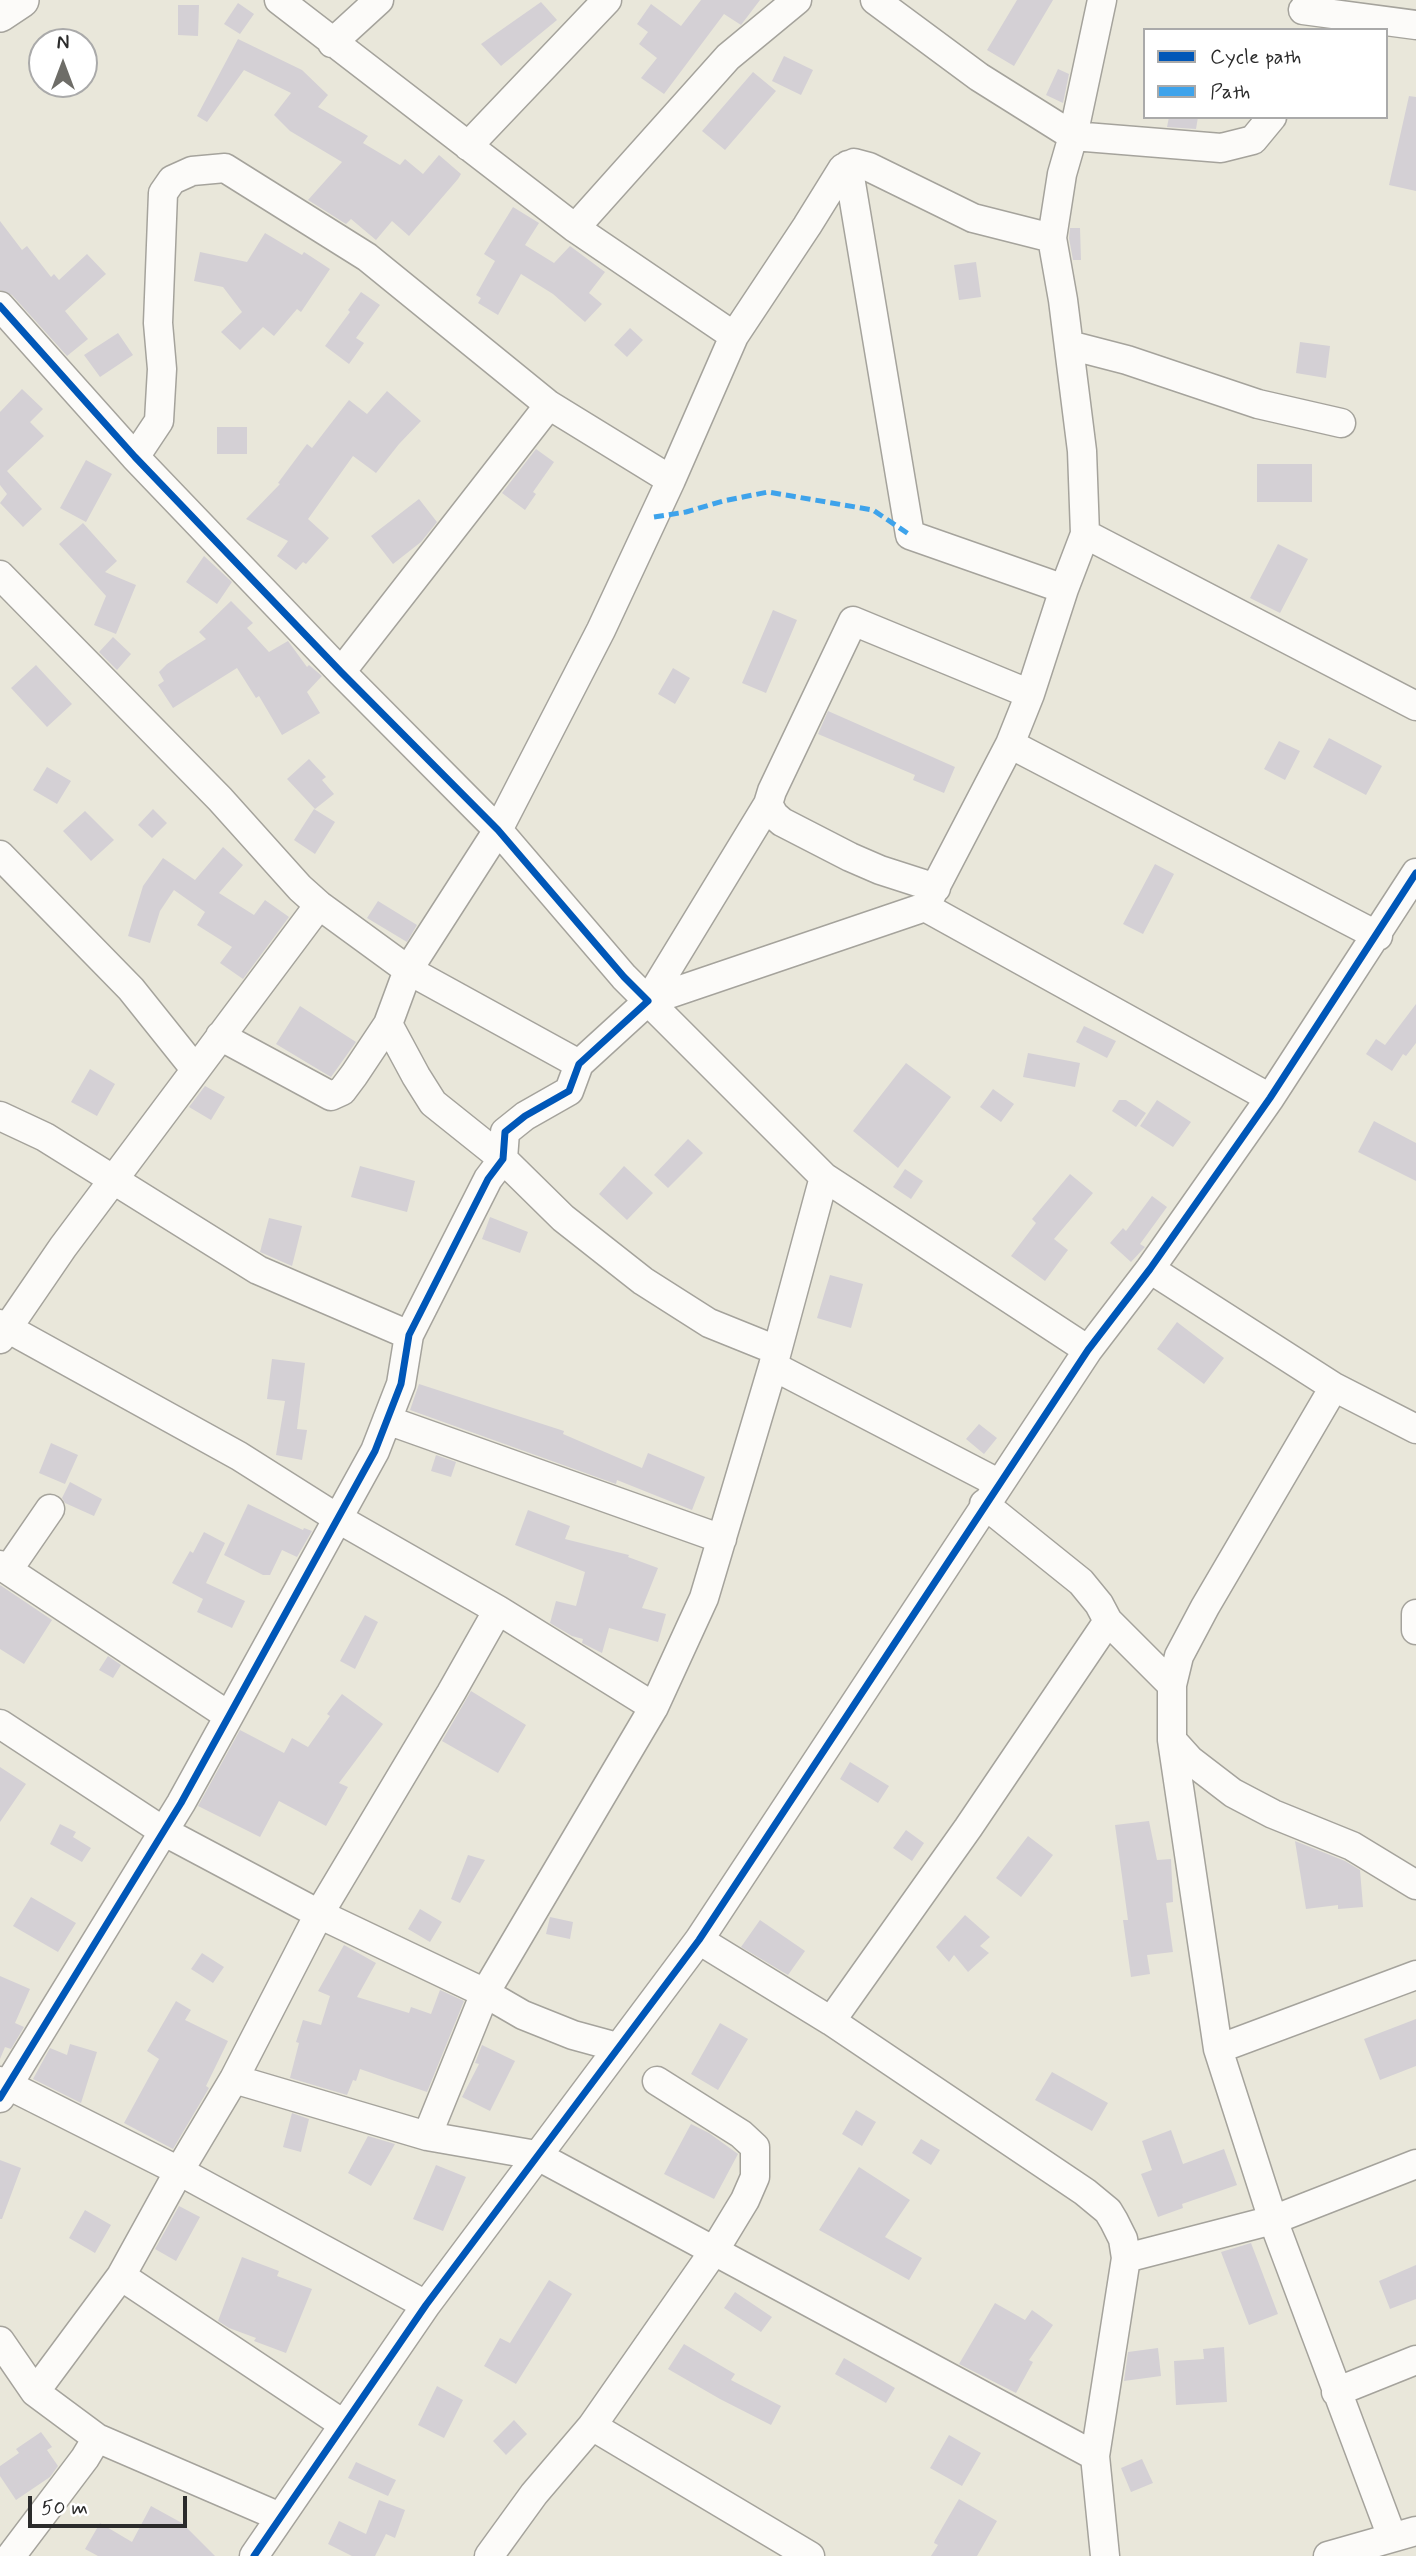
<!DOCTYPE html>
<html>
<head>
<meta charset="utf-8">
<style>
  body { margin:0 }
  #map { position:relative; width:1416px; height:2556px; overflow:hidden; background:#e9e7da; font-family:Mynerve,sans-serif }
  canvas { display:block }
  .legend { position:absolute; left:1143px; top:28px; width:245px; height:91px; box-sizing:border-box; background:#fff; border:2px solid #aaa; margin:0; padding:9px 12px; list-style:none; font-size:21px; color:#2b2b2b }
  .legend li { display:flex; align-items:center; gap:14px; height:35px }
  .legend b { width:35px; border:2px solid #aaa }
  .north { position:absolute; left:28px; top:28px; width:70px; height:70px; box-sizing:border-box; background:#fff; border:2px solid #aaa; border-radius:50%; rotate:0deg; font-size:19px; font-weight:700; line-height:28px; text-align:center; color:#2b2b2b }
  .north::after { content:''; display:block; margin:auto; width:24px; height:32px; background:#6e6d68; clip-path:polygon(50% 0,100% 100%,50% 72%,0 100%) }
  .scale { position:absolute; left:28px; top:2496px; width:159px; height:32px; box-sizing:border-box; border:4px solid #2b2b2b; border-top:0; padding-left:9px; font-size:21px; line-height:24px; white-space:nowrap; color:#2b2b2b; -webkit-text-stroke:5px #fff; paint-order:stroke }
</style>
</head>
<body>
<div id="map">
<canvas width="1416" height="2556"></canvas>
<ul class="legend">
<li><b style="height:9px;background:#0057b8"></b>Cycle path</li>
<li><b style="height:9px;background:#3ea3eb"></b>Path</li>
</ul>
<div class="north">N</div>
<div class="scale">50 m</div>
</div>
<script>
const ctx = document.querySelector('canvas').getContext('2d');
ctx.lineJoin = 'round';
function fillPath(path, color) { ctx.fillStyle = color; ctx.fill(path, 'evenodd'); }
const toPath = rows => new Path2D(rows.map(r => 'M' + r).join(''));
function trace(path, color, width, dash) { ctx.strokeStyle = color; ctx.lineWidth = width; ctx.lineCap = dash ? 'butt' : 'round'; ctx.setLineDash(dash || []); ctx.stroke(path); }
fillPath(toPath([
  [701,0,760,0,741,25,724,14,664,94,641,78,657,58,639,44,648,32,637,24,651,4,681,26],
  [1017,0,1053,0,1014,66,987,50],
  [541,2,557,20,501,66,481,44],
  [238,3,254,14,240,34,224,24],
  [178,5,199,5,198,36,178,35],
  [238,39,302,70,328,95,318,107,368,136,363,143,400,165,405,159,423,174,439,155,461,174,458,179,409,236,392,221,376,240,351,219,346,224,308,200,342,162,290,131,274,115,291,93,244,70,207,122,197,116],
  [784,56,813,70,801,95,772,81],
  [1058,69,1069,74,1063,103,1046,95],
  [753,72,776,91,725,150,702,131],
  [1409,96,1416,97,1416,191,1389,185],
  [1169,117,1198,117,1196,129,1167,127],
  [513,207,539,223,525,245,554,263,570,246,605,272,589,293,602,304,585,322,553,294,521,274,498,315,478,303,481,298,476,295,495,261,484,254],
  [0,221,22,250,27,246,51,277,54,274,59,280,87,254,106,274,65,311,88,339,67,356,12,295,0,290],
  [1070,228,1080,228,1081,260,1073,260,1069,238],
  [265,233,302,255,304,252,330,269,301,312,297,309,274,336,263,327,240,350,221,332,242,312,223,287,194,281,200,252,247,262],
  [976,262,981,297,959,300,954,265],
  [361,292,380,305,356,338,364,343,349,364,325,346,350,312,348,310],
  [630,328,643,340,627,357,614,345],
  [118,333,133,355,100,377,84,355],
  [1300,342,1330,346,1326,378,1296,373],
  [22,389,43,409,30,422,44,436,7,471,42,509,23,527,0,503,7,494,0,485,0,412],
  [387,391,421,421,399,444,376,473,353,456,308,519,329,538,306,564,303,562,296,570,277,556,288,541,246,519,280,484,278,483,307,444,312,448,349,400,367,414],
  [217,427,247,427,247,454,217,454],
  [536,449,554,462,533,492,536,494,525,510,502,493],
  [86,460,112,474,86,522,60,508],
  [1257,464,1312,464,1312,502,1257,502],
  [419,499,437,522,421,542,393,564,371,536],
  [83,523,117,561,105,572,136,585,116,634,94,625,106,596,59,544],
  [1278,544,1308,559,1280,613,1250,598],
  [204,556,232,582,217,604,186,582],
  [231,601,253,623,247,628,269,652,288,641,307,667,309,665,322,676,307,692,320,713,282,735,259,696,256,698,237,668,173,708,158,685,164,681,159,672,167,664,206,639,199,632],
  [773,610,797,620,766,693,742,683],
  [113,637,131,654,117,670,99,652],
  [36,665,72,704,47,727,11,688],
  [673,668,690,678,675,704,658,694],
  [828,711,955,767,944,793,913,780,915,775,818,734],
  [1329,738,1382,766,1366,795,1313,767],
  [1279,741,1300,751,1285,780,1264,769],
  [309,759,326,777,322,780,334,794,315,809,287,779],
  [47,767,71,781,57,804,33,790],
  [153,809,167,823,152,838,138,825],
  [314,809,335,822,315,854,294,840],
  [85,811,114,840,91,861,63,831],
  [223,847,243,865,219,893,254,915,265,900,289,917,243,979,220,963,232,947,197,925,205,912,174,890,160,911,150,943,128,936,143,886,163,858,195,880],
  [1155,864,1174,874,1143,934,1123,924],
  [378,901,417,925,407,942,367,918],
  [1416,1004,1416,1043,1406,1056,1403,1054,1392,1071,1366,1054,1376,1039,1385,1045],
  [300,1006,356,1042,331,1077,276,1044],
  [1084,1026,1116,1041,1107,1058,1076,1042],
  [1028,1053,1080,1063,1075,1087,1023,1077],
  [906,1063,951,1097,898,1168,853,1131],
  [90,1069,115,1084,97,1116,71,1102],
  [205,1086,225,1097,211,1120,189,1107],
  [993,1089,1014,1104,1001,1122,980,1107],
  [1119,1100,1126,1100,1146,1113,1136,1127,1112,1111],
  [1157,1100,1191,1122,1173,1147,1140,1126],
  [1374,1121,1416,1143,1416,1181,1358,1152],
  [688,1139,703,1153,668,1188,654,1175],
  [360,1166,415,1181,407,1212,351,1197],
  [624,1166,653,1193,627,1220,599,1194],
  [905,1169,923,1181,911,1199,893,1187],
  [1070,1174,1093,1193,1054,1239,1068,1250,1045,1281,1011,1256,1036,1223,1032,1219],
  [1152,1196,1167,1207,1140,1244,1145,1247,1131,1262,1110,1243,1123,1228,1126,1231],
  [490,1217,528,1232,520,1253,482,1239],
  [269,1218,302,1226,292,1266,260,1252],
  [830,1275,863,1284,851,1328,817,1318],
  [1177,1322,1224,1358,1204,1384,1157,1349],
  [272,1359,305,1363,297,1429,307,1430,302,1460,276,1455,285,1401,267,1399],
  [419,1384,564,1431,563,1434,642,1468,648,1453,705,1477,692,1510,617,1480,616,1484,410,1410],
  [979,1424,997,1438,984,1454,966,1439],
  [51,1443,78,1455,65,1484,39,1473],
  [436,1455,456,1462,451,1477,431,1471],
  [70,1482,102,1499,94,1516,65,1503,62,1498],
  [248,1504,303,1530,304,1528,312,1531,297,1557,282,1550,270,1575,263,1575,224,1555],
  [528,1510,570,1526,565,1539,629,1555,628,1557,658,1568,642,1608,666,1614,658,1642,609,1628,602,1653,582,1643,583,1639,572,1636,550,1623,556,1601,576,1606,585,1572,515,1545],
  [204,1532,225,1543,206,1583,245,1601,232,1628,197,1612,203,1599,172,1583,190,1551,193,1553],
  [0,1585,52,1620,24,1664,0,1649],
  [365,1615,378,1622,355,1669,340,1661],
  [108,1656,121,1665,113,1678,99,1670],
  [471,1691,526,1725,498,1773,442,1741],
  [342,1694,383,1724,339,1783,348,1787,326,1826,279,1801,260,1837,198,1806,240,1730,284,1753,292,1738,308,1747,330,1716,327,1714],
  [850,1762,889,1786,878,1803,840,1779],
  [0,1767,26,1784,0,1822],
  [1149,1821,1157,1860,1171,1859,1173,1902,1166,1903,1173,1952,1147,1955,1150,1974,1131,1977,1123,1920,1128,1920,1115,1825],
  [60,1824,76,1832,73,1837,91,1848,82,1862,50,1844],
  [906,1830,924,1843,912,1861,893,1848],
  [1028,1836,1053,1855,1021,1897,996,1878],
  [1295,1841,1345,1861,1360,1870,1363,1907,1338,1909,1338,1905,1306,1909],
  [468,1855,485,1860,460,1903,451,1899],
  [31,1897,76,1923,58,1952,13,1926],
  [420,1909,442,1922,430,1942,408,1929],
  [965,1915,990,1937,980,1946,989,1953,968,1972,954,1955,949,1962,936,1947],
  [550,1917,573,1922,570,1939,546,1934],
  [760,1920,805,1951,788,1975,741,1947],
  [344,1945,376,1963,357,1997,409,2013,411,2007,431,2014,440,1990,464,2001,427,2092,360,2069,356,2081,353,2080,347,2095,290,2078,299,2043,296,2042,303,2020,321,2025,330,1996,318,1991],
  [202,1953,224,1967,213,1983,191,1969],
  [0,1976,30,1989,15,2023,24,2027,11,2049,5,2047,0,2059],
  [176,2001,191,2010,185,2020,228,2041,206,2086,209,2088,173,2149,124,2123,159,2059,147,2051],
  [1416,2019,1416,2066,1380,2080,1364,2039],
  [720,2023,748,2039,718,2090,691,2074],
  [70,2044,97,2052,81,2103,33,2079,50,2048,67,2055],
  [482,2045,515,2061,490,2111,462,2097,479,2064,475,2063],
  [1052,2072,1108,2103,1092,2131,1035,2100],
  [856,2110,876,2122,862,2146,842,2134],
  [292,2113,309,2119,301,2152,283,2147],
  [691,2124,709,2133,738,2154,714,2199,664,2174],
  [1171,2130,1183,2164,1224,2149,1237,2185,1182,2204,1183,2208,1158,2217,1141,2174,1152,2170,1142,2141],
  [368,2136,395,2144,371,2186,348,2173],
  [921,2139,940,2150,931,2165,912,2153],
  [0,2160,21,2168,2,2219,0,2219],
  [436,2165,466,2177,443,2231,413,2219],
  [859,2167,910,2200,885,2237,922,2258,909,2280,819,2230],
  [179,2206,200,2217,176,2261,155,2249],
  [85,2210,111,2225,95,2253,69,2238],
  [1251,2243,1278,2314,1249,2325,1221,2252],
  [242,2257,279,2271,277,2276,312,2289,286,2353,254,2341,256,2338,229,2328,218,2321],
  [1416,2265,1416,2299,1390,2309,1379,2281],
  [549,2280,572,2294,516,2384,484,2366,500,2338,510,2343],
  [735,2292,772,2317,761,2332,724,2308],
  [995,2303,1025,2320,1032,2310,1053,2325,1029,2360,1033,2362,1016,2393,959,2364],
  [684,2344,735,2374,731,2380,781,2406,771,2425,720,2399,668,2369],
  [1224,2347,1227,2402,1176,2405,1174,2361,1204,2359,1203,2349],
  [1158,2348,1161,2376,1124,2381,1128,2352],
  [844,2358,895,2388,886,2403,835,2374],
  [437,2386,463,2400,444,2438,418,2425],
  [514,2420,527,2434,506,2455,493,2441],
  [41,2432,52,2447,47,2450,58,2466,50,2477,16,2500,0,2476,0,2466,19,2453,16,2449],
  [949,2435,981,2453,962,2486,930,2468],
  [1142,2459,1153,2483,1131,2492,1121,2468],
  [356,2462,396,2480,388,2496,348,2478],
  [959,2499,997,2521,977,2556,931,2556,938,2545,934,2543,935,2540],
  [379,2500,405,2510,395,2538,386,2534,375,2556,352,2556,328,2544,339,2521,366,2534],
  [151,2506,182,2523,215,2556,98,2556,85,2549,100,2523,132,2542]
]), '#d4d0d5');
const minor = toPath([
  [279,0,575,228,734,336],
  [875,0,979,77,1073,136,1221,148,1253,140,1272,117],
  [1303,10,1416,25],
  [332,43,379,0],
  [468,146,607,0],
  [848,165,910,535,1064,589],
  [575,228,728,57,797,0],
  [0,306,135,457,341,672,498,830,624,977,648,1001,579,1064,569,1091,525,1116,505,1132,503,1159,488,1179,409,1335,401,1384,375,1451,181,1803,0,2098],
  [1069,345,1127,360,1258,404,1341,423],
  [135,457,159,421,162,369,158,323,163,193,172,180,192,171,225,168,367,257,549,405,671,480],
  [1085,534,1416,706],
  [0,575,220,799,300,888,319,905,408,970,579,1064],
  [341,672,549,405],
  [1010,744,1378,936],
  [0,855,131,989,195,1069],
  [936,888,880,870,850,857,782,822,774,815,768,804,772,791,853,621,1030,694],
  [925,907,1270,1098],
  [648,1001,925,907,1010,744,1030,694,1064,589,1085,534,1082,451,1063,300,1052,238,1062,174,1073,136,1102,0],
  [648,1001,824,1177,1088,1350],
  [648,1001,768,804],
  [388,1024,416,1076,433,1103,503,1159,563,1218,643,1281,709,1323,776,1350],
  [220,1036,331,1096,342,1091,354,1075,388,1024,408,970,498,830,601,630,671,480,734,336,807,226,843,168,854,163,869,167,973,218,1052,238],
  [0,1116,45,1137,258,1270,409,1335],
  [1150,1269,1334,1387,1416,1429],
  [0,1324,239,1456,337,1518,498,1610,654,1707],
  [0,1339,63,1247,319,905],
  [773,1366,998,1483],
  [1334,1387,1205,1607,1179,1656,1172,1685,1172,1740,1218,2049,1273,2220,1392,2537],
  [387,1420,722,1539],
  [984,1504,1081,1582,1099,1604,1108,1621,1172,1685],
  [0,1565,229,1716],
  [8,1570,50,1509],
  [1416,1614,1416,1630],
  [0,1724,163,1831,319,1914,485,1993,523,2015,573,2035,617,2047],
  [1172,1740,1190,1760,1233,1793,1273,1814,1352,1846,1416,1885],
  [699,1940,831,2021,1085,2192,1108,2211,1114,2221,1123,2239,1126,2258,1095,2456,1105,2556],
  [831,2021,968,1828,1108,1621],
  [1218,2049,1416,1975],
  [234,2079,427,2136,536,2155,1095,2456],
  [0,2081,179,2171,426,2305],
  [427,2136,485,1993,654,1707,704,1598,773,1366,824,1177],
  [1126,2258,1273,2220,1416,2164],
  [121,2276,343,2424],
  [0,2341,35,2392,97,2438,280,2517],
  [35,2392,121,2276,179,2171,234,2079,319,1914,451,1693,498,1610],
  [1336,2392,1416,2360],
  [592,2426,810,2556],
  [11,2556,85,2458,97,2438],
  [254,2556,426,2305,699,1940,1088,1350,1150,1269,1270,1098,1416,873],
  [489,2556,534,2494,592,2426,714,2251,745,2200,755,2177,755,2147,741,2134,657,2081],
  [1328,2556,1416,2531]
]);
const major = toPath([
  [0,14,21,0]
]);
trace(minor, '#a5a39c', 31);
trace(major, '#a5a39c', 38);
trace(minor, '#fcfbf9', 28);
trace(major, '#fcfbf9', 35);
trace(toPath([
  [654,517,686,512,723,501,768,492,873,510,910,535]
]), '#3ea3eb', 5, [10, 5]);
trace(toPath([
  [0,306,135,457,341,672,498,830,624,977,648,1001,579,1064,569,1091,525,1116,505,1132,503,1159,488,1179,409,1335,401,1384,375,1451,181,1803,0,2098],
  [254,2556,426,2305,699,1940,1088,1350,1150,1269,1270,1098,1416,873]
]), '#0057b8', 7);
</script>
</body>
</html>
